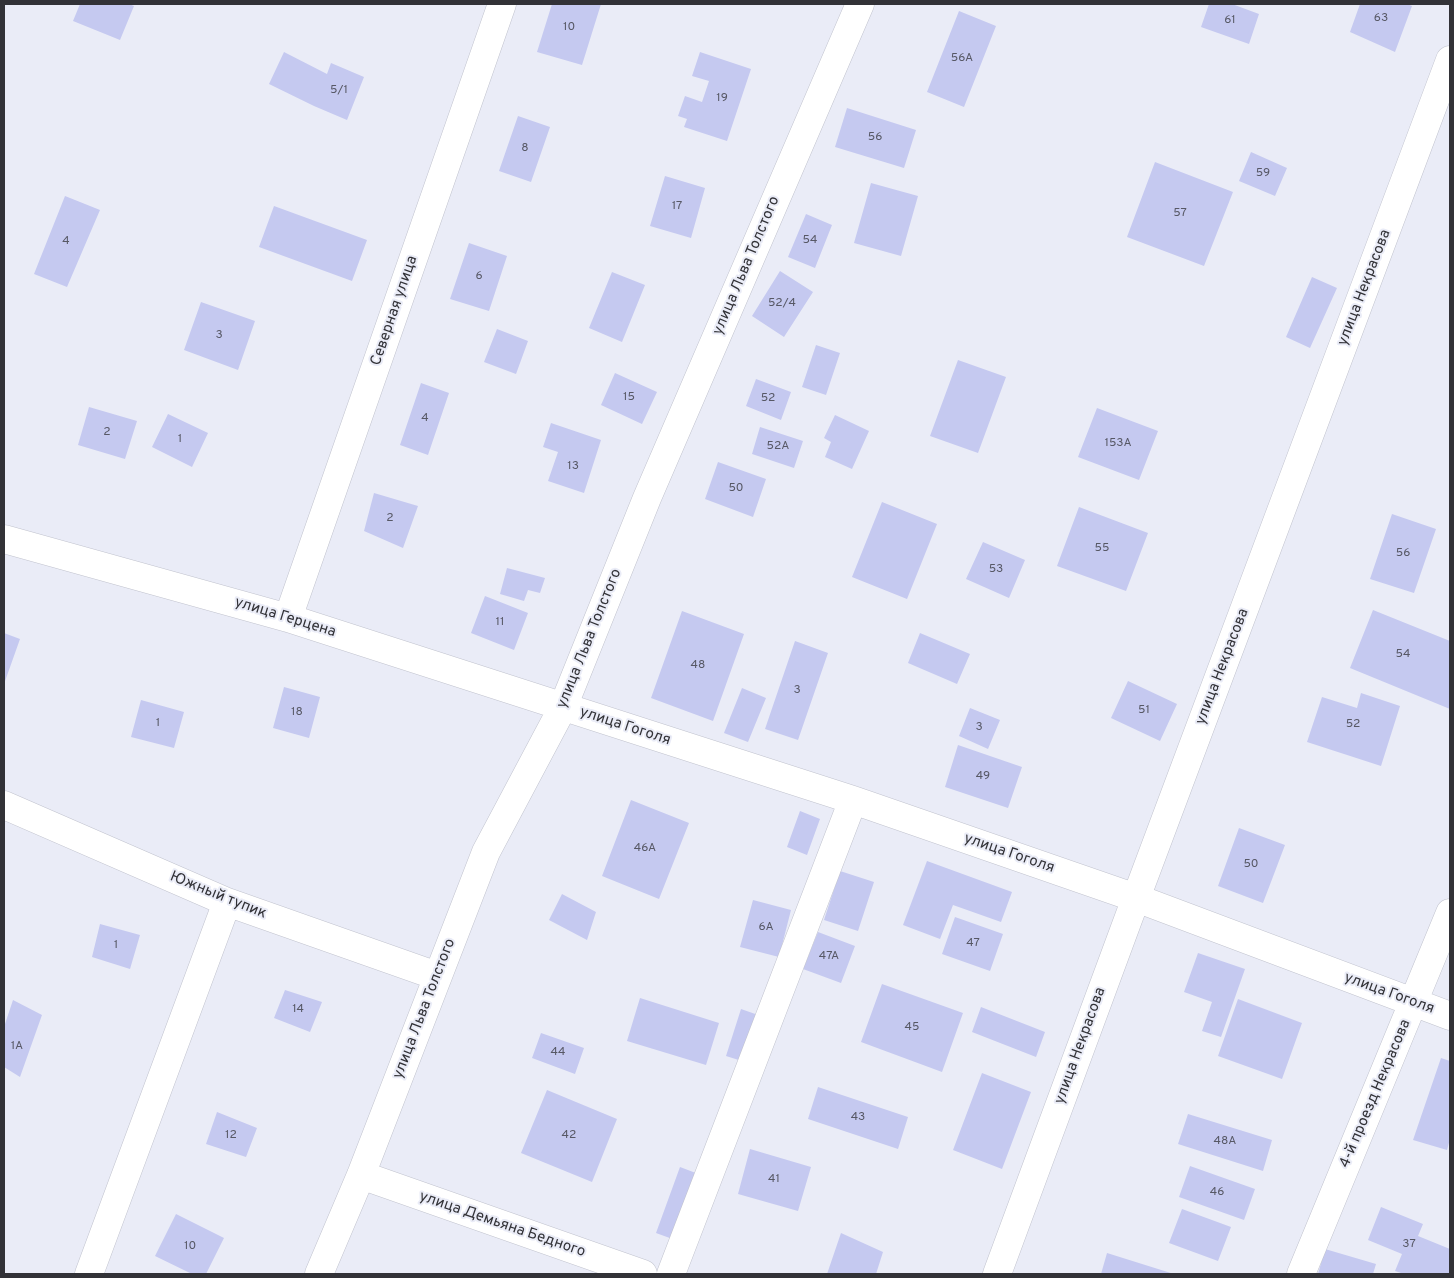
<!DOCTYPE html>
<html>
<head>
<meta charset="utf-8">
<style>
  body { margin:0 }
  #map { position:relative; width:1454px; height:1278px; overflow:hidden; background:#eaecf7; font-family:Overpass,sans-serif }
  canvas { display:block }
  .frame { position:absolute; inset:0; border:5px solid #323237; pointer-events:none }
</style>
</head>
<body>
<div id="map">
<canvas width="1454" height="1278"></canvas>
<div class="frame"></div>
</div>
<script>
const ctx = document.querySelector('canvas').getContext('2d');
ctx.lineJoin = 'round';
function fillPath(path, color) { ctx.fillStyle = color; ctx.fill(path, 'evenodd'); }
const toPath = rows => new Path2D(rows.map(r => 'M' + r).join(''));
function trace(path, color, width, dash) { ctx.strokeStyle = color; ctx.lineWidth = width; ctx.lineCap = dash ? 'butt' : 'round'; ctx.setLineDash(dash || []); ctx.stroke(path); }
function drawText(font, color, halo, rows, align = 'center') {
  ctx.font = font + ' Overpass,sans-serif'; ctx.lineWidth = 4; ctx.setLineDash([]); ctx.textBaseline = 'middle'; ctx.strokeStyle = halo; ctx.fillStyle = color; for (const [text, x, y, turn = 0] of rows) {
    ctx.save(); ctx.translate(x, y); ctx.rotate((+turn || 0) * Math.PI / 180); ctx.textAlign = isNaN(turn) ? turn : align; if (halo) ctx.strokeText(text, 0, 0); ctx.fillText(text, 0, 0); ctx.restore();
  }
}
fillPath(toPath([
  [80,4,129,4,134,6,120,40,73,21],
  [552,4,601,4,582,65,537,52],
  [1209,4,1232,4,1259,14,1249,44,1201,27],
  [1360,4,1407,4,1412,6,1395,52,1350,32],
  [959,11,996,26,964,107,927,92],
  [284,52,327,74,331,63,364,77,347,120,314,106,269,84],
  [700,52,751,69,727,141,684,127,687,119,678,116,685,96,702,102,709,81,692,76],
  [847,108,916,130,904,168,835,147],
  [518,116,550,127,531,182,499,171],
  [1251,152,1287,168,1275,196,1239,181],
  [1155,162,1233,192,1204,266,1127,237],
  [665,176,705,188,691,238,650,226],
  [871,183,918,196,901,256,854,243],
  [65,196,100,210,67,287,34,274],
  [274,206,367,240,352,281,259,247],
  [806,214,832,225,815,268,788,257],
  [469,243,507,256,489,311,450,299],
  [780,271,813,292,784,337,752,316],
  [612,272,645,285,622,342,589,328],
  [1312,277,1337,288,1310,348,1286,337],
  [201,302,255,321,238,370,184,350],
  [497,329,528,341,516,374,484,362],
  [816,345,840,353,826,395,802,387],
  [958,360,1006,377,978,453,930,436],
  [615,373,657,392,642,424,601,405],
  [756,379,791,392,781,420,746,406],
  [421,383,449,393,428,455,400,445],
  [89,407,137,421,125,459,78,445],
  [1097,408,1158,431,1139,480,1078,457],
  [168,414,208,433,192,467,152,447],
  [835,415,869,431,852,469,825,457,831,442,824,438],
  [551,423,601,440,584,493,548,481,558,452,543,447],
  [760,427,803,441,794,468,752,454],
  [718,462,766,479,753,517,705,499],
  [374,493,418,506,403,548,364,531],
  [882,502,937,524,907,599,852,577],
  [1079,507,1148,533,1126,591,1057,566],
  [1392,514,1436,529,1414,593,1370,579],
  [983,542,1025,560,1009,598,966,579],
  [507,568,545,578,540,593,528,590,524,601,500,594],
  [485,596,528,613,514,650,471,633],
  [1373,610,1450,641,1450,709,1350,668],
  [682,611,744,634,713,721,651,698],
  [4,633,20,639,4,684],
  [920,633,970,654,957,684,908,663],
  [795,641,828,653,798,740,765,729],
  [1128,681,1177,704,1160,741,1111,718],
  [284,687,320,697,309,738,273,728],
  [742,688,766,698,748,742,724,733],
  [1361,693,1400,706,1381,766,1307,742,1322,697,1357,708],
  [141,700,184,712,174,748,131,737],
  [970,708,1000,720,988,749,959,736],
  [958,745,1022,767,1008,808,945,787],
  [631,800,689,823,659,899,602,876],
  [800,811,820,819,807,855,787,847],
  [1239,828,1285,845,1263,903,1218,886],
  [927,861,1012,892,1001,922,953,905,940,939,903,925],
  [840,871,874,882,858,931,824,920],
  [562,894,596,912,587,940,549,920],
  [753,900,791,910,779,957,740,947],
  [955,917,1003,934,990,971,942,954],
  [100,924,140,935,130,969,92,957],
  [818,932,855,946,841,983,803,969],
  [1198,953,1245,969,1221,1037,1202,1031,1212,1002,1184,992],
  [882,984,963,1013,942,1072,861,1042],
  [285,990,322,1002,310,1032,274,1018],
  [640,998,719,1023,706,1065,627,1041],
  [1238,999,1302,1023,1282,1079,1218,1056],
  [13,1000,42,1015,20,1077,4,1067,4,1027],
  [981,1007,1045,1032,1036,1057,972,1032],
  [741,1009,761,1016,745,1062,726,1056],
  [541,1033,584,1048,575,1074,532,1058],
  [1441,1058,1450,1061,1450,1139,1447,1150,1413,1140],
  [982,1073,1031,1092,1002,1169,953,1150],
  [818,1087,908,1117,898,1149,808,1119],
  [547,1090,617,1119,592,1182,521,1153],
  [217,1112,257,1128,246,1157,206,1144],
  [1188,1114,1272,1140,1263,1171,1178,1144],
  [750,1149,811,1167,798,1211,738,1194],
  [1190,1166,1255,1189,1244,1220,1179,1197],
  [680,1167,701,1175,678,1241,656,1233],
  [1381,1207,1423,1224,1418,1236,1450,1249,1450,1274,1404,1274,1395,1271,1402,1254,1368,1240],
  [1182,1209,1231,1227,1218,1261,1169,1243],
  [176,1214,224,1238,206,1274,192,1274,155,1256],
  [841,1233,883,1252,876,1274,827,1274],
  [1325,1249,1376,1264,1373,1274,1318,1274],
  [1107,1253,1174,1274,1101,1274]
]), '#c5c9f0');
const minor = toPath([
  [4,539,288,618,853,800,1136,898,1450,1016],
  [288,618,502,4],
  [4,805,227,902,437,976],
  [361,1175,643,1274],
  [89,1274,227,902],
  [319,1274,361,1175,486,852,563,707,647,498,860,4],
  [671,1274,853,800],
  [997,1274,1136,898,1450,60],
  [1301,1274,1450,913]
]);
trace(minor, '#c1c3ce', 29);
trace(minor, '#fff', 28);
drawText('12px', '#575865', null, [
  ["63",1381,19],
  ["61",1230,21],
  ["10",569,28],
  ["56А",962,59],
  ["5/1",339,91],
  ["19",722,99],
  ["56",875,138],
  ["8",525,149],
  ["59",1263,174],
  ["17",677,207],
  ["57",1180,214],
  ["54",810,241],
  ["4",66,242],
  ["6",479,277],
  ["52/4",782,304],
  ["3",219,336],
  ["15",629,398],
  ["52",768,399],
  ["4",425,419],
  ["2",107,433],
  ["1",180,440],
  ["153А",1118,444],
  ["52А",778,447],
  ["13",573,467],
  ["50",736,489],
  ["2",390,519],
  ["55",1102,549],
  ["56",1403,554],
  ["53",996,570],
  ["11",500,623],
  ["54",1403,655],
  ["48",698,666],
  ["3",797,691],
  ["51",1144,711],
  ["18",297,713],
  ["1",158,724],
  ["52",1353,725],
  ["3",979,728],
  ["49",983,777],
  ["46А",645,849],
  ["50",1251,865],
  ["6А",766,928],
  ["47",973,944],
  ["1",116,946],
  ["47А",829,957],
  ["14",298,1010],
  ["45",912,1028],
  ["1А",17,1047],
  ["44",558,1053],
  ["43",858,1118],
  ["12",231,1136],
  ["42",569,1136],
  ["48А",1225,1142],
  ["41",774,1180],
  ["46",1217,1193],
  ["37",1409,1245],
  ["10",190,1247]
]);
drawText('15px', '#323237', '#eaecf7', [
  ["улица Льва Толстого",747,266,-67],
  ["улица Некрасова",1365,288,-69],
  ["Северная улица",395,311,-71],
  ["улица Герцена",285,618,17],
  ["улица Льва Толстого",590,639,-68],
  ["улица Некрасова",1223,667,-69],
  ["улица Гоголя",625,727,18],
  ["улица Гоголя",1009,854,19],
  ["Южный тупик",218,896,22],
  ["улица Гоголя",1389,994,20],
  ["улица Льва Толстого",425,1009,-69],
  ["улица Некрасова",1081,1046,-70],
  ["4-й проезд Некрасова",1376,1094,-67],
  ["улица Демьяна Бедного",502,1225,19]
]);
</script>
</body>
</html>
